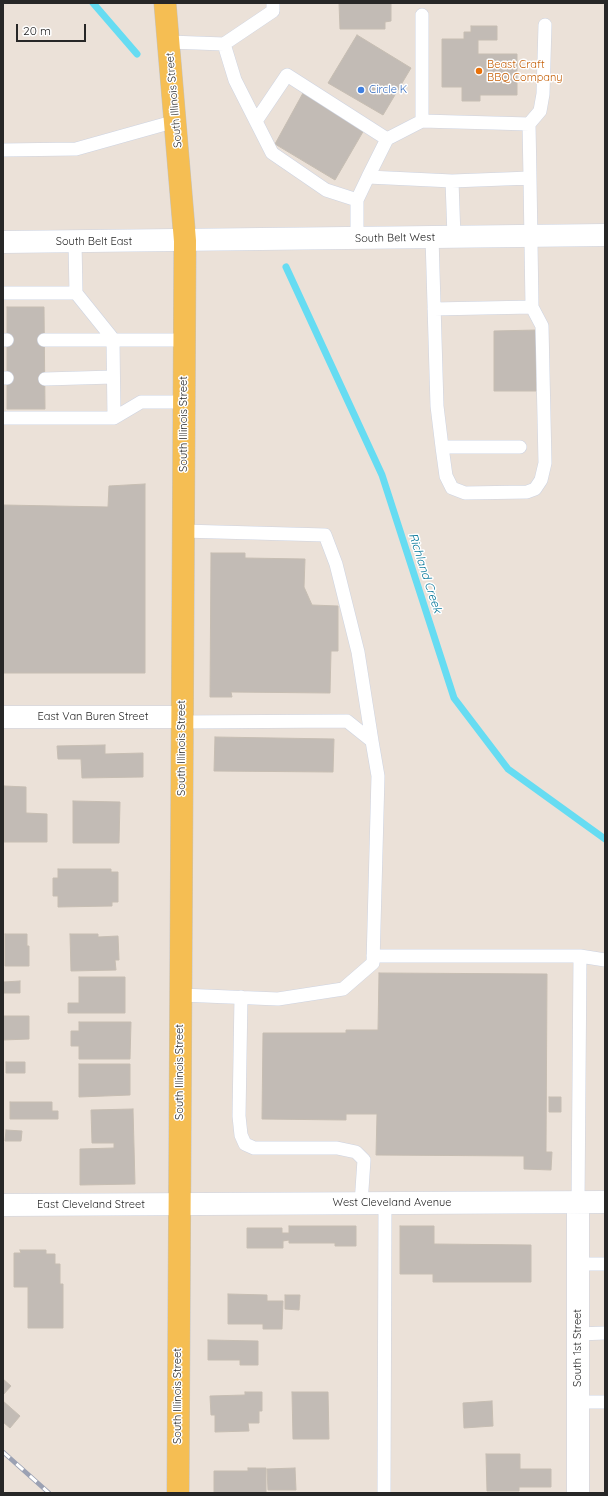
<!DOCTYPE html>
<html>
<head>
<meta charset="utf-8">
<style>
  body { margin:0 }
  #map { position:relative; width:608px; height:1496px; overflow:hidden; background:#ebe1d8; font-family:Quicksand,sans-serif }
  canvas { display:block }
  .frame { position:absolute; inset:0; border:4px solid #272727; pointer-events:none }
  .scale { position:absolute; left:16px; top:24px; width:70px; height:18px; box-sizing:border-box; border:2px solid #272727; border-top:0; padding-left:5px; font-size:12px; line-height:14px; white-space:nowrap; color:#272727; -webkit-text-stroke:3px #fff; paint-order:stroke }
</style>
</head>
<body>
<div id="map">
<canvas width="608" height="1496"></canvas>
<div class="frame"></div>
<div class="scale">20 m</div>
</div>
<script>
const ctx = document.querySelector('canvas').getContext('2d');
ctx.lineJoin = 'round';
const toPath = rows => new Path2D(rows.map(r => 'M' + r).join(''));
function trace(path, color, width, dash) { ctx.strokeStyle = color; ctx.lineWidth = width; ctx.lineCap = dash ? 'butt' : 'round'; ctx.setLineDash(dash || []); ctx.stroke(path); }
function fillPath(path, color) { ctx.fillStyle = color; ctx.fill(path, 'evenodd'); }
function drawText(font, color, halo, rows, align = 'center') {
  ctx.font = font + ' Quicksand,sans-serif'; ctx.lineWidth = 3; ctx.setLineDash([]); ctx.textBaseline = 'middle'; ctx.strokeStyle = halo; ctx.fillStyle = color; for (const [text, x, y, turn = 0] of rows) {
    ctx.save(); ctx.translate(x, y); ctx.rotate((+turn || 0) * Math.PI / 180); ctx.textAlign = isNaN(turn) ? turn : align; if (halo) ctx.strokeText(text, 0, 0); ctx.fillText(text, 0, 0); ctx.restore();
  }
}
trace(toPath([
  [93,3,137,54],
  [286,267,382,475,454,698,508,769,605,839]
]), '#66dcf2', 7);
const building = toPath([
  [339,3,391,3,391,21,385,22,385,29,340,29,339,3],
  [471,26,497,26,497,40,478,40,478,54,517,54,517,95,480,95,480,101,462,101,462,87,442,87,442,39,464,39,464,32,471,32,471,26],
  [357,35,411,68,383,115,328,83,357,35],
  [303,93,364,130,335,180,275,144,303,93],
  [7,307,44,307,45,409,7,409,7,307],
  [537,330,536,391,494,391,494,331,537,330],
  [145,484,145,673,3,673,3,505,108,507,109,486,145,484],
  [211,553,245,553,245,558,305,559,304,587,312,605,338,606,338,651,331,651,330,693,231,692,232,697,210,697,211,553],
  [215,737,334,739,333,772,214,771,215,737],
  [105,745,105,754,143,753,143,777,82,778,81,759,58,759,57,746,105,745],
  [4,786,26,787,26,813,47,814,47,842,4,842,4,786],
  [73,801,120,802,119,843,73,843,73,801],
  [58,869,111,869,111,872,118,872,118,902,112,902,112,906,58,907,58,896,53,896,53,878,58,878,58,869],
  [5,934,27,934,27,946,29,946,29,966,5,966,5,934],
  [70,934,98,934,98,937,118,936,119,960,115,960,116,970,71,971,70,934],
  [379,973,547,974,546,1152,552,1152,551,1170,524,1169,524,1156,376,1155,377,1114,346,1114,346,1120,262,1119,263,1033,346,1033,346,1030,378,1030,379,973],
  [79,977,125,977,125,1013,68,1013,68,1003,79,1003,79,977],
  [20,981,20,993,4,993,4,982,20,981],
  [3,1016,29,1016,29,1039,3,1040,3,1016],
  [79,1022,131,1022,130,1059,79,1059,79,1046,71,1046,71,1031,79,1031,79,1022],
  [6,1062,25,1062,25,1073,6,1073,6,1062],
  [79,1064,130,1064,130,1095,79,1097,79,1064],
  [549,1097,561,1097,561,1112,549,1112,549,1097],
  [10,1102,52,1102,52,1111,58,1111,58,1119,10,1119,10,1102],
  [133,1109,135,1184,80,1185,80,1149,114,1148,114,1143,92,1143,91,1110,133,1109],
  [6,1130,22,1131,21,1141,5,1141,6,1130],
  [289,1226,356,1226,356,1246,335,1246,335,1243,289,1243,289,1240,283,1241,283,1248,247,1248,247,1228,282,1228,282,1233,289,1233,289,1226],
  [400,1226,434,1226,434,1244,531,1245,531,1282,433,1282,433,1274,400,1274,400,1226],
  [20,1250,46,1250,46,1254,55,1254,55,1264,60,1264,60,1284,63,1284,63,1328,28,1328,28,1287,14,1287,14,1253,21,1253,20,1250],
  [228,1294,267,1295,267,1301,283,1301,282,1329,263,1329,263,1324,228,1324,228,1294],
  [285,1295,300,1295,299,1310,285,1309,285,1295],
  [208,1340,258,1341,258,1365,240,1365,240,1360,208,1360,208,1340],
  [3,1379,11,1386,3,1395,3,1379],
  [245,1392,262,1392,262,1411,259,1411,259,1423,248,1423,249,1431,215,1432,215,1415,211,1415,210,1396,245,1395,245,1392],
  [292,1392,328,1392,329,1439,293,1439,292,1392],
  [3,1401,20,1416,10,1428,3,1422,3,1401],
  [492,1401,493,1426,464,1428,463,1403,492,1401],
  [486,1454,520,1454,520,1469,551,1469,551,1487,519,1487,519,1491,487,1491,486,1454],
  [248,1468,266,1468,266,1493,214,1493,214,1471,248,1471,248,1468],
  [295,1468,296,1490,268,1490,267,1469,295,1468]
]);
fillPath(building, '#c2bbb5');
trace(building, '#c6bdb2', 1);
const lane = toPath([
  [422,15,422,121],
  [169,42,224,44,273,11,273,3],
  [224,44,235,80,272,153,326,190,357,200],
  [256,121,287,75,387,139,368,177],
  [529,124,530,178],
  [387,139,422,121,529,124,540,111,543,94,545,25],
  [3,150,76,149,176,121],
  [452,181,454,237],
  [432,237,437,406,442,447,520,447],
  [357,238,357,200,368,177,452,181,530,178,532,307,542,326,545,463,541,480,535,489,527,492,465,493,452,488,446,476,442,447],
  [3,293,76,293],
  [434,309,532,307],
  [3,340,7,340],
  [44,340,185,340],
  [3,378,7,378],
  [45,379,113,377],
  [3,418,114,418,113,339,76,293,75,242],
  [114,418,141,402,184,402],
  [183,531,325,535,336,564,358,652,372,741],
  [373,956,580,956,578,1203],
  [580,956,605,960],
  [181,995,278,999,343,989,373,963,378,776,372,741,347,721,182,722],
  [241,997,239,1116,241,1135,245,1144,254,1148,337,1148,356,1152,364,1160,361,1204],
  [578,1264,605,1264],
  [578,1334,605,1333],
  [578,1402,605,1402],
  [384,1493,385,1204]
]);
const street = toPath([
  [3,717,182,717],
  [578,1203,578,1493],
  [3,1205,605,1202]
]);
const secondary = toPath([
  [3,242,605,235]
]);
const primary = toPath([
  [165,3,185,241,178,1493]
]);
trace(lane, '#cdd3e1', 14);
trace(street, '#cdd3e1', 23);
trace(secondary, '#cdd3e1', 23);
trace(primary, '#c3c3c3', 23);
trace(lane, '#fff', 13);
trace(street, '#fff', 22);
trace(secondary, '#fff', 22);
trace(primary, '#f5be53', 22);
const rail = toPath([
  [3,1452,49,1493]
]);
trace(rail, '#9ba1b3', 4.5);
trace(rail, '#fff', 3, [9]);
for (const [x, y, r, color] of [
  [479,71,4,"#e8710a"],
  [361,90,4,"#3f7fe0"]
]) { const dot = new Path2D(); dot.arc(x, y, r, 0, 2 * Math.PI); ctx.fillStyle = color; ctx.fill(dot); trace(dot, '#fff', 1.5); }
drawText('11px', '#c56008', '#fff', [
  ["Beast Craft",487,65],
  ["BBQ Company",487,78]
], 'left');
drawText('11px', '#366cbe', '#fff', [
  ["Circle K",369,90]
], 'left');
drawText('11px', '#272727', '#fff', [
  ["South Illinois Street",174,100,-95],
  ["South Belt West",395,238,-1],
  ["South Belt East",94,242],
  ["South Illinois Street",184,424,-90],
  ["East Van Buren Street",93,717],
  ["South Illinois Street",182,748,-90],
  ["South Illinois Street",180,1072,-90],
  ["West Cleveland Avenue",392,1203],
  ["East Cleveland Street",91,1205],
  ["South 1st Street",578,1348,-90],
  ["South Illinois Street",178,1396,-90]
]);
drawText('italic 12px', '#09789a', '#fff', [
  ["Richland Creek",425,573,72]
]);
</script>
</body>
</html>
